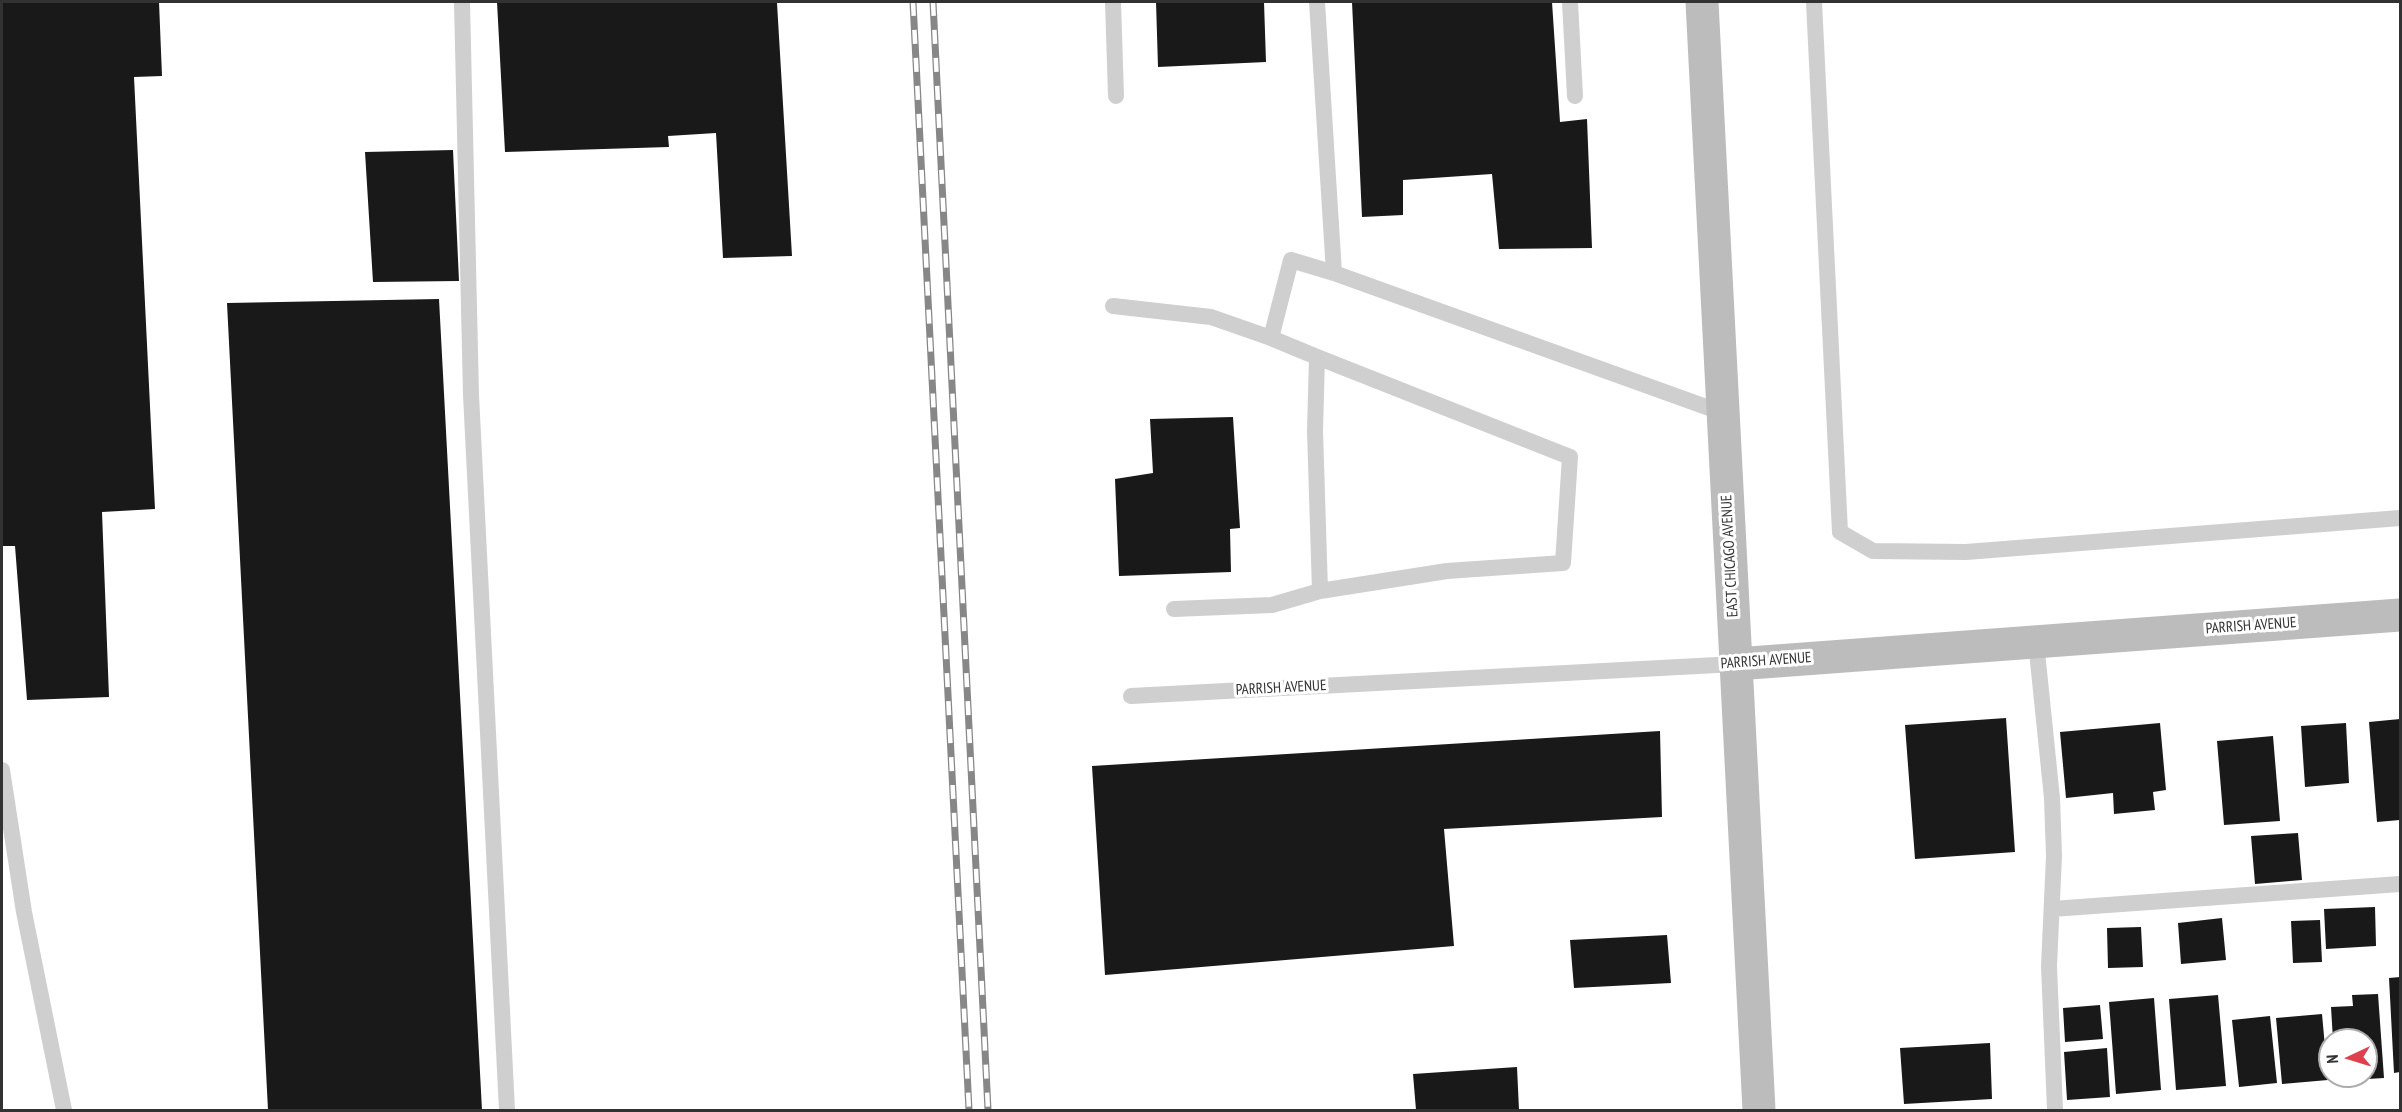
<!DOCTYPE html>
<html>
<head>
<meta charset="utf-8">
<style>
  body { margin:0 }
  #map { position:relative; width:2402px; height:1112px; overflow:hidden; background:#fff; font-family:"PT Sans Narrow",sans-serif }
  canvas { display:block }
  .frame { position:absolute; inset:0; border:3px solid #323232; pointer-events:none }
  .north { position:absolute; left:2318px; top:1028px; width:60px; height:60px; box-sizing:border-box; background:#fff; border:2px solid #adadad; border-radius:50%; rotate:266deg; font-size:16px; font-weight:700; line-height:24px; text-align:center; color:#323232 }
  .north::after { content:''; display:block; margin:auto; width:21px; height:27px; background:#dc414d; clip-path:polygon(50% 0,100% 100%,50% 72%,0 100%) }
</style>
</head>
<body>
<div id="map">
<canvas width="2402" height="1112"></canvas>
<div class="frame"></div>
<div class="north">N</div>
</div>
<script>
const ctx = document.querySelector('canvas').getContext('2d');
ctx.lineJoin = 'round';
function fillPath(path, color) { ctx.fillStyle = color; ctx.fill(path, 'evenodd'); }
const toPath = rows => new Path2D(rows.map(r => 'M' + r).join(''));
function trace(path, color, width, dash) { ctx.strokeStyle = color; ctx.lineWidth = width; ctx.lineCap = dash ? 'butt' : 'round'; ctx.setLineDash(dash || []); ctx.stroke(path); }
function drawText(font, color, halo, rows, align = 'center') {
  ctx.font = font + ' "PT Sans Narrow",sans-serif'; ctx.lineWidth = 6; ctx.setLineDash([]); ctx.textBaseline = 'middle'; ctx.strokeStyle = halo; ctx.fillStyle = color; for (const [text, x, y, turn = 0] of rows) {
    ctx.save(); ctx.translate(x, y); ctx.rotate((+turn || 0) * Math.PI / 180); ctx.textAlign = isNaN(turn) ? turn : align; if (halo) ctx.strokeText(text, 0, 0); ctx.fillText(text, 0, 0); ctx.restore();
  }
}
fillPath(toPath([
  [2,2,159,2,162,76,134,77,155,509,102,512,109,697,27,700,15,546,2,546],
  [497,2,777,3,792,256,723,258,716,133,668,136,669,147,505,152],
  [1156,2,1264,2,1266,62,1158,67],
  [1352,2,1552,2,1560,122,1587,119,1592,248,1499,249,1492,174,1403,180,1403,215,1362,217],
  [453,150,459,281,373,282,365,152],
  [439,299,482,1110,268,1110,227,303],
  [1233,417,1240,528,1230,529,1231,572,1119,576,1115,479,1153,473,1150,419],
  [2006,718,2015,852,1915,859,1905,725],
  [2400,719,2400,820,2377,822,2369,722],
  [2160,723,2166,790,2153,792,2155,810,2114,814,2113,793,2066,798,2060,732],
  [2346,723,2349,783,2305,787,2301,726],
  [1660,731,1662,817,1444,829,1454,946,1105,975,1092,766],
  [2273,736,2280,821,2224,825,2217,741],
  [2298,833,2302,880,2255,884,2251,836],
  [2375,907,2376,946,2326,949,2324,909],
  [2222,918,2226,960,2181,964,2178,923],
  [2320,920,2322,962,2293,963,2291,921],
  [2141,927,2143,967,2108,968,2107,928],
  [1667,935,1671,983,1574,988,1570,940],
  [2400,977,2400,1072,2394,1073,2389,978],
  [2378,994,2384,1078,2335,1081,2335,1076,2366,1076,2366,1040,2333,1040,2331,1007,2353,1006,2352,995],
  [2218,995,2226,1086,2176,1090,2169,999],
  [2154,998,2161,1090,2116,1094,2109,1002],
  [2100,1005,2103,1039,2065,1042,2063,1008],
  [2322,1014,2328,1080,2282,1084,2276,1018],
  [2270,1016,2277,1083,2239,1087,2232,1020],
  [1990,1043,1992,1099,1904,1104,1900,1048],
  [2107,1048,2110,1097,2067,1100,2064,1052],
  [1517,1067,1519,1110,1416,1110,1413,1074]
]), '#191919');
trace(toPath([
  [462,2,471,395,507,1110],
  [1113,2,1116,96],
  [1317,2,1334,273,1723,413],
  [1570,2,1575,96],
  [1814,2,1840,532,1873,551,1966,552,2400,518],
  [1113,306,1211,317,1271,338],
  [1317,357,1570,457,1563,563,1447,571,1320,591,1315,431,1317,357,1271,338,1291,260,1334,273],
  [1174,609,1272,605,1320,591],
  [2036,642,2052,798,2054,856,2049,966,2055,1110],
  [1131,696,1736,664],
  [2,770,24,912,64,1110],
  [2052,909,2400,884]
]), '#cfcfcf', 16);
trace(toPath([
  [1702,2,1759,1110],
  [1736,664,2400,615]
]), '#bcbcbc', 33);
const rail = toPath([
  [913,2,969,1110],
  [933,2,988,1110]
]);
trace(rail, '#878787', 7);
trace(rail, '#fff', 4.5, [14]);
drawText('15px', '#323232', '#fff', [
  ["EAST CHICAGO AVENUE",1730,556,-93],
  ["PARRISH AVENUE",2251,626,-4],
  ["PARRISH AVENUE",1766,661,-4],
  ["PARRISH AVENUE",1281,688,-3]
]);
</script>
</body>
</html>
